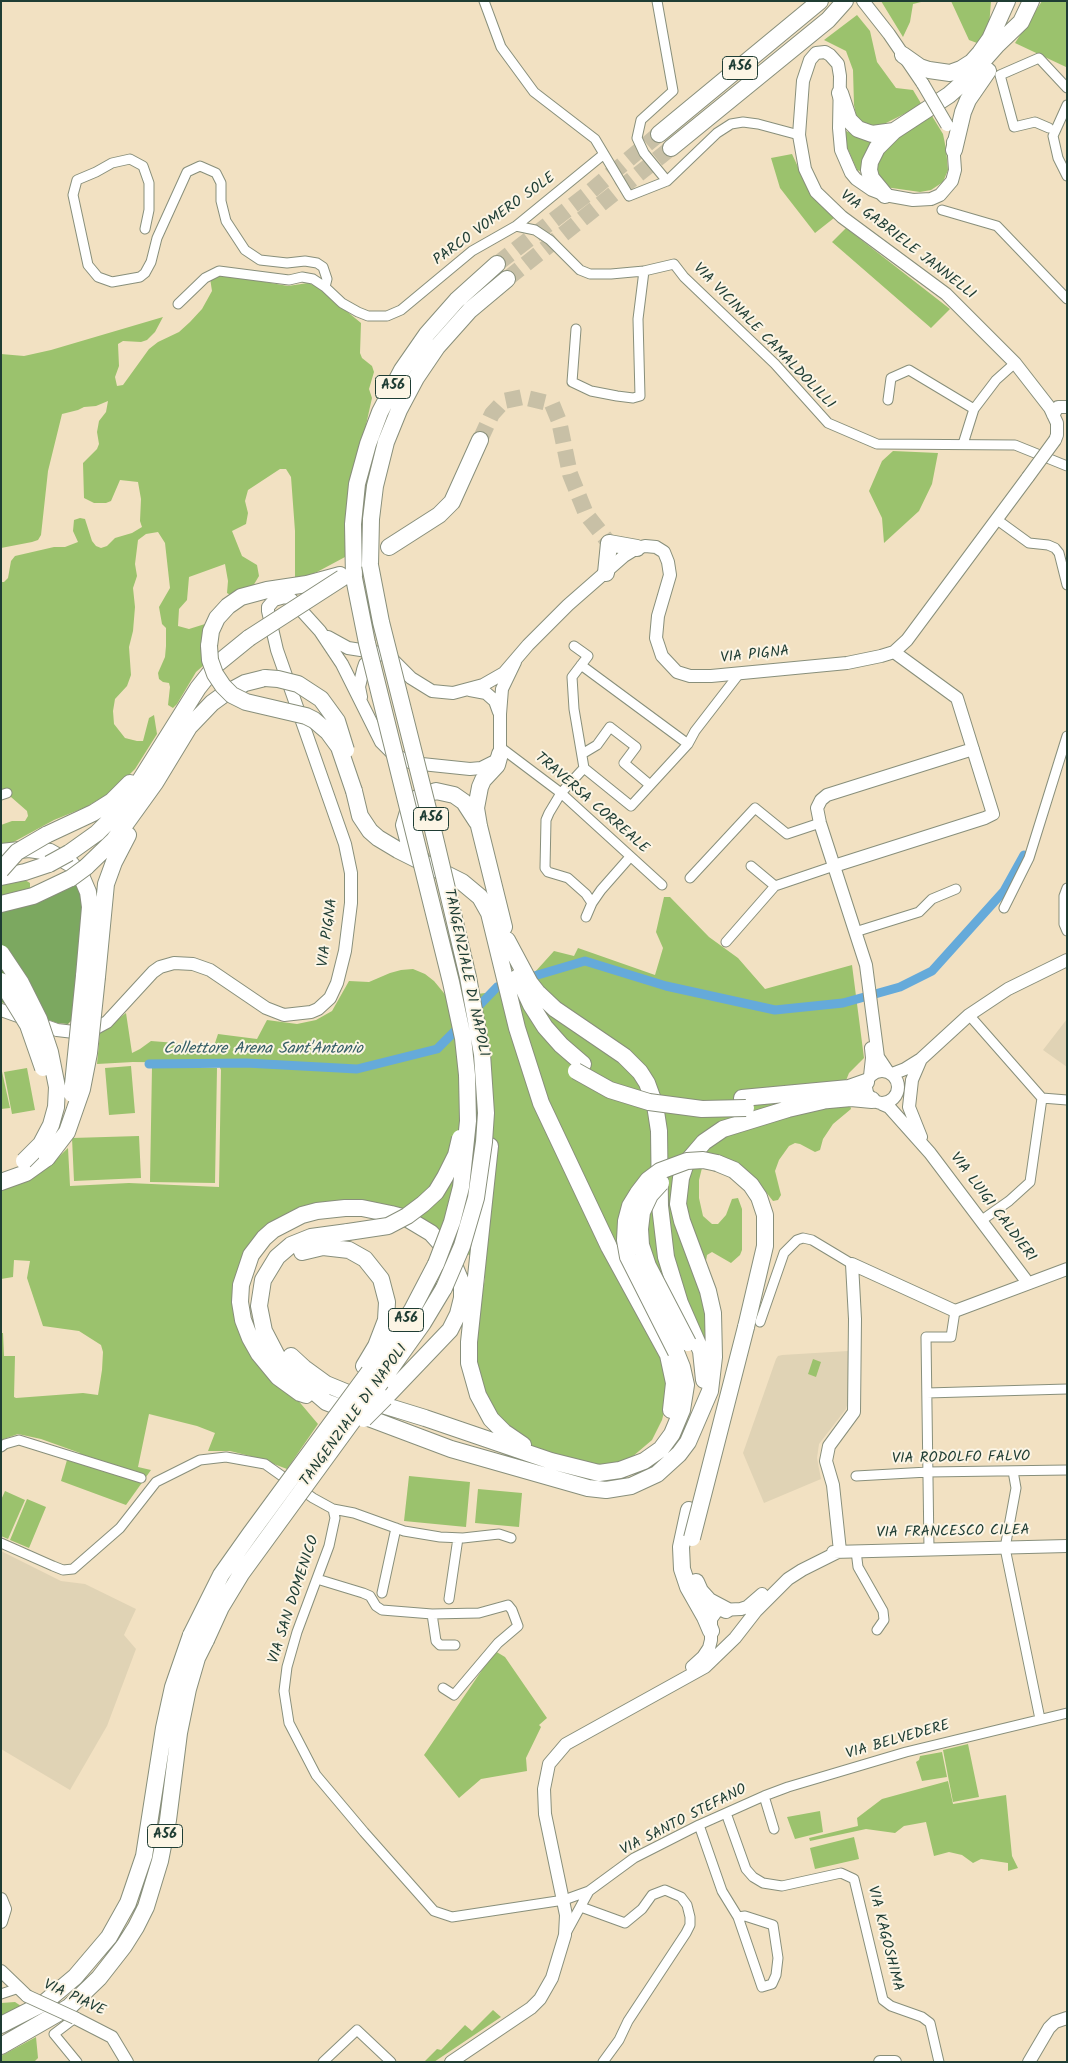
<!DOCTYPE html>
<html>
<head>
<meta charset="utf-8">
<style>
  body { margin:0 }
  #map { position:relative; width:1068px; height:2063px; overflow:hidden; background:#f2e1c2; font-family:Kalam,sans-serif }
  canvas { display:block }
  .frame { position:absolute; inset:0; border:2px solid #1f3d34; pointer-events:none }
</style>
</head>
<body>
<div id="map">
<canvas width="1068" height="2063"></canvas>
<div class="frame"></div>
</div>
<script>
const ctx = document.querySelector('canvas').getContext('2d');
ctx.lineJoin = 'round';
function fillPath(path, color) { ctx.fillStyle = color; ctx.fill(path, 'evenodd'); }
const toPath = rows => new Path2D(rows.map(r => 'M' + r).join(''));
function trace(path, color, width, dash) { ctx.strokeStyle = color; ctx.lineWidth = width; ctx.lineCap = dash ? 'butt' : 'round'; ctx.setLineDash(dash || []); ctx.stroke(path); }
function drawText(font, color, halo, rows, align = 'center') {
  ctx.font = font + ' Kalam,sans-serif'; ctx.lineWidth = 4; ctx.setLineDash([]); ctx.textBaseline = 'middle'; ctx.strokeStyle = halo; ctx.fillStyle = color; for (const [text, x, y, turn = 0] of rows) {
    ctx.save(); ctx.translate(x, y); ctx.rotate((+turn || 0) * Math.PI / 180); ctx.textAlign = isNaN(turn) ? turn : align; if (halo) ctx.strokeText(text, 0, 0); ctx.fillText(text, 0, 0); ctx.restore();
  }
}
fillPath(toPath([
  [1067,1019,1067,1067,1043,1050],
  [848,1351,850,1395,846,1409,819,1444,817,1458,821,1479,764,1503,743,1453,776,1359,778,1356,782,1355],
  [1,1551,61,1581,85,1584,136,1609,124,1635,136,1649,107,1726,70,1790,1,1749]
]), '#e0d3b5');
fillPath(toPath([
  [881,1,925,1,913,4,910,22,903,37],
  [951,1,991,1,989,27,977,43,969,40],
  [1042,1,1067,1,1066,67,1015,43],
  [857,15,870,31,877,62,896,88,913,90,922,105,878,127,868,126,857,120,854,105,853,70,846,51,824,40],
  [932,116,943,134,946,149,948,170,943,182,931,190,920,192,885,187,875,177,876,155,895,138],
  [846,131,871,142,865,158,863,172,857,170,843,138],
  [792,154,810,193,834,218,815,233,780,188,771,158],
  [846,228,950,309,931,328,832,242],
  [220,274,288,286,308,283,316,286,361,323,360,353,362,358,372,366,374,372,369,389,372,398,362,443,350,481,345,519,345,557,317,572,295,580,295,531,291,477,286,469,280,469,248,490,245,501,248,513,246,524,232,531,242,556,257,565,259,576,253,586,232,596,227,593,228,581,225,564,189,577,187,600,179,609,178,626,189,629,205,624,204,665,196,672,177,704,173,708,168,705,170,687,169,683,163,682,159,679,158,673,165,657,166,646,166,628,162,624,159,607,170,588,165,543,158,532,146,534,138,540,135,564,137,576,133,588,135,607,133,631,129,647,131,675,127,686,115,699,113,711,114,724,125,738,137,741,143,741,149,718,154,715,157,734,135,769,113,791,86,807,54,820,8,845,1,846,1,825,12,821,25,821,28,816,27,811,11,797,1,791,1,582,4,582,8,578,11,561,15,556,54,547,65,547,78,542,73,531,74,520,80,518,85,519,92,541,96,546,101,548,107,546,115,538,132,533,142,527,140,521,141,499,138,482,120,480,111,501,106,503,94,503,84,498,83,463,97,449,99,444,97,432,99,421,106,412,108,401,96,406,84,407,78,410,62,414,48,471,41,535,38,540,32,542,1,548,1,354,24,356,51,350,163,317,155,332,147,340,141,342,123,341,118,344,119,366,115,377,117,386,123,385,149,349,158,342,179,332,190,322,202,309,212,291,210,278],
  [893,451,938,453,932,484,919,511,884,543,882,518,869,491,882,461],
  [25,880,30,883,30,889,1,897,1,883],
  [664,897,670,897,709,937,738,958,765,989,852,965,864,1058,849,1073,845,1083,851,1109,833,1124,823,1139,820,1150,815,1152,800,1144,795,1143,789,1146,779,1160,775,1171,781,1195,778,1200,773,1201,755,1178,705,1156,699,1180,699,1198,703,1216,712,1224,718,1224,726,1215,732,1199,738,1198,742,1209,742,1250,740,1255,731,1263,712,1252,707,1255,706,1261,696,1274,706,1304,706,1341,657,1349,664,1361,668,1396,662,1420,652,1440,632,1457,607,1467,545,1453,514,1436,490,1411,474,1359,478,1318,485,1278,473,1258,434,1229,377,1207,271,1227,235,1296,291,1392,318,1424,287,1469,258,1458,230,1451,208,1451,215,1433,197,1426,149,1414,138,1467,151,1470,126,1505,61,1481,67,1460,76,1463,80,1453,41,1439,18,1434,1,1440,1,1333,3,1333,4,1356,15,1356,14,1397,16,1398,83,1393,98,1395,102,1370,103,1352,101,1345,79,1331,43,1326,27,1278,30,1261,14,1260,13,1277,1,1279,1,1189,46,1169,68,1148,70,1186,129,1183,219,1187,221,1070,218,1063,133,1062,97,1064,100,1033,126,1013,132,1053,140,1049,151,1041,214,1046,218,1034,257,1039,267,1020,297,1024,316,1020,332,1011,349,981,369,982,390,973,401,970,413,969,425,974,434,981,448,998,500,991,535,972,554,951,574,956,578,948,655,975,663,948,656,932],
  [131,1066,135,1113,109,1115,105,1068],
  [1,1067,10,1108,1,1109],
  [152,1067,217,1068,215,1183,150,1182],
  [27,1068,35,1110,12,1114,4,1072],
  [139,1136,141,1178,74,1181,72,1138],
  [813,1359,821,1362,816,1377,808,1374],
  [409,1476,470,1482,466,1527,404,1521],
  [478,1489,522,1493,519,1527,475,1523],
  [5,1491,25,1500,8,1539,1,1536,1,1500],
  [27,1499,46,1507,29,1548,10,1540],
  [495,1651,505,1657,547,1718,539,1725,541,1727,526,1758,527,1771,481,1779,459,1798,424,1755],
  [968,1744,979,1797,953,1802,943,1750],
  [942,1752,947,1777,922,1781,916,1762,919,1760,920,1756],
  [948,1781,953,1804,1006,1795,1012,1856,1018,1868,1008,1871,1008,1863,981,1859,973,1863,962,1855,949,1852,934,1856,926,1822,904,1826,895,1833,866,1829,810,1841,809,1838,858,1826,857,1818,882,1799],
  [820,1811,823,1832,795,1839,787,1817],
  [854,1837,859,1859,815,1869,810,1848],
  [15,2002,21,2006,1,2016,1,2003],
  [493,2010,501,2017,434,2062,424,2062,437,2049,441,2050,465,2025,472,2031],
  [36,2037,38,2058,34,2062,1,2062,1,2056]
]), '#9bc26d');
fillPath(toPath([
  [76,884,84,899,72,1020,68,1024,57,1023,1,1002,1,910]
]), '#7ca860');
trace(toPath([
  [524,979,585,961,666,986,775,1010,843,1003,900,987,932,971,1004,891,1024,855],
  [473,1012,497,987,510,984],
  [149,1064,246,1063,357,1069,437,1049,461,1025]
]), '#65aada', 9);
trace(toPath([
  [497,264,586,195,659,134],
  [507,279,671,148],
  [480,440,492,414,504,401,523,397,552,404,559,421,570,474,586,514,609,543]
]), '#c8c0a6', 16, [16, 8]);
const street = toPath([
  [484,1,501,47,534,92,595,139,629,196,667,181,717,133,731,124,743,122,758,124,799,135],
  [657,1,673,91,641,120,637,138,644,153,667,181],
  [1067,105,1053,136,1058,158,1067,176],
  [1049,128,1035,122,1014,127,1000,75,1039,58,1067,88],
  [942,210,997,226,1067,299],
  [516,226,535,230,550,240,580,270,590,274,611,274,644,271,674,264,684,277,775,364,828,423,877,444,1015,445,1067,466],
  [145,229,149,210,149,183,143,166,130,159,112,163,96,172,77,180,73,195,88,265,98,277,112,282,140,277,145,273,151,262,157,238,187,172,200,166,216,173,221,183,221,201,226,221,245,250,260,260,287,263,305,261,317,263,323,267,327,279,325,287],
  [178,304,205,278,219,271,289,280,302,277,313,279,325,287,342,303,358,312,368,316,387,316,401,310,472,251,516,226,604,154],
  [576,329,572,382,591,391,617,396,633,398,640,396,638,319,644,271],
  [888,400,891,378,909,370,974,409],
  [963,444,974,409,996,380,1015,363],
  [996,519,1029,543,1048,545,1055,548,1059,553,1067,585],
  [574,646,588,656,572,677,574,709,584,768,561,793,549,813,546,820,545,868,548,872,568,878,586,894,592,903,586,917],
  [581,665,688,744],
  [500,747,561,793,662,885],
  [582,754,597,745,610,727,636,747,624,763,650,785],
  [584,768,631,806,688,744,695,731,739,674],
  [1,795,7,793],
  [751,866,775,886],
  [690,878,755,808,787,834,820,823],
  [1067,888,1064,896,1064,924,1067,931],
  [592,903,601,890,630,857],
  [1004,908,1029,858,1067,736],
  [855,932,919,912,932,899,956,889],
  [726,942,775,886,834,866],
  [969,1015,1042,1098],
  [1042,1098,1067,1100],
  [982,1220,1009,1201,1030,1182,1042,1098],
  [760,1322,784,1253,797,1240,803,1238,812,1240,852,1264],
  [927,1393,1067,1389],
  [1,1447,5,1444,19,1440,141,1478],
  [1013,1471,1016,1488,1005,1548,1040,1719],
  [856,1476,928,1472,1067,1470],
  [333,1509,354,1513,404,1531,440,1537,463,1538,499,1534,511,1538],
  [1,1543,53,1566,63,1570,73,1569,120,1528,156,1482,200,1460,226,1457,265,1464,313,1498,333,1509,335,1518,329,1546,297,1632,287,1667,284,1691,289,1723,316,1775,364,1832,434,1911,452,1917,564,1900,589,1891,634,1858,699,1825,764,1796,788,1787,906,1752,1067,1713],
  [929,1549,926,1337,951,1337,955,1311],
  [856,1551,858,1567,883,1611,884,1620,877,1630],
  [317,1579,363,1593,370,1596,376,1606,382,1610,432,1614,436,1641,440,1645,455,1645],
  [382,1593,396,1528],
  [449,1599,458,1538],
  [432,1614,479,1613,508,1605,512,1610,518,1626,498,1643,454,1695,443,1688],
  [764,1796,774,1829],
  [726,1813,746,1869,753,1877,763,1883,782,1886,841,1873,854,1879,883,2000,891,2006,922,2017,930,2023,939,2062],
  [699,1825,722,1891,738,1917,762,1987,772,1984,776,1975,778,1958,773,1925,745,1916,738,1917],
  [581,1907,625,1923,642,1909,652,1895,665,1890,681,1897,687,1905,690,1917,690,1925,686,1933,628,2021,619,2040,603,2062],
  [566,1933,589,1891],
  [1,1994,19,1988],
  [75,2018,54,2034,77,2062],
  [323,2062,357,2030,391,2062]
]);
const secondary = toPath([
  [863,1,889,34,923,84],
  [953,142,955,170,952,181,940,195,931,199,913,200,885,195,872,190,856,179,851,173,841,150,839,128,840,76,838,64,830,55,825,52,816,53,810,60,803,81,799,135,805,169,816,192,842,217,946,294,1015,363,1050,408,1057,423,1057,435,1055,440],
  [1053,415,1058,407,1067,407],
  [328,637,348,648,380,653,391,658,411,678,432,691,453,693,483,685,504,673,528,645,568,605,624,556,637,548,645,546,656,547,664,552,668,562,670,575,658,616,656,638,662,656,677,672,690,676,711,676,847,663,881,656,894,652,907,640,1028,477],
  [470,690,486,693,495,701,499,712],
  [361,697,359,687,363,670,365,664,376,657],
  [834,866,985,818,993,814,957,698,894,652],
  [1,1010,57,1030,74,1032,94,1029,107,1022,153,972,160,967,174,963,193,964,210,970,266,1008,284,1015,311,1012,318,1009,330,998,337,983,345,951,351,903,351,873,345,844,277,650,268,611,268,607,274,600,285,597,291,599,320,631,342,664,381,742,393,754,412,763,470,769,481,768,495,761,500,754,500,714,502,689,515,662],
  [921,1059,912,1080,909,1107,921,1137],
  '866 1087a16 16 0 1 1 32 0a16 16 0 1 1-32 0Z',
  [888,1072,878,1057,866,965,820,823,817,808,821,800,827,795,973,749],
  [892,1074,905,1069,921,1059,969,1015,1008,989,1067,960],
  [870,1076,872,1058,871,1048],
  [882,1104,889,1107,930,1153,1028,1283],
  [840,1551,833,1485,826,1461,829,1446,854,1412,855,1319,852,1264,955,1311,1067,1269],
  [833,1552,1067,1546],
  [692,1667,703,1657,709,1648,711,1640,711,1619,716,1612,720,1610,741,1609,747,1607,762,1594],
  [1,1899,5,1909,1,1922],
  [1,1971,27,1996],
  [75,2018,112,2037,127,2062],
  [451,2062,531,2008,540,1999,552,1978,565,1935,566,1915,545,1814,544,1789,549,1764,566,1744,705,1667,735,1638,756,1611,788,1579,802,1570,840,1551],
  [880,2062,895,2062],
  [1029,2062,1049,2028,1055,2022,1067,2018]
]);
const highway = toPath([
  [903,55,920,67,929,70,950,73,961,69,972,62,980,53,990,39,1007,1],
  [840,93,849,120,858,129,872,134,894,131],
  [659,134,820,1],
  [671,148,828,20,845,1],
  [954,150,963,112,968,100,988,71],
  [885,195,871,178,869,170,870,162,877,148,894,131,949,95,966,80,997,45,1021,22,1031,1],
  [389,547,439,515,452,502,480,440],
  [370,565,371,519,375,486,386,442,399,410,416,378,437,347,470,310,507,279],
  [606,573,609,543,637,548],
  [354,578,353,524,357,484,368,444,380,412,402,370,427,334,457,300,497,264],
  [209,646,211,631,217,618,228,606,241,597,267,590,307,584,340,575],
  [500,754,497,765,483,780,480,787,476,808,479,826,504,927],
  [354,791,360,816,370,831,378,838,398,850,462,882,480,897,489,913,517,1028,541,1103,609,1247,668,1355,674,1383,671,1410],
  [46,835,93,813,112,801,130,783],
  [1,852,29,849,50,852,71,864,82,878,88,892,90,907,84,976],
  [69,853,97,833,124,806,198,688,217,664,249,638],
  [421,858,409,844,404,825,410,805,419,797,436,791,454,795,464,802,477,822],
  [86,867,114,840,155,783,189,727,212,703,223,695,245,683,265,678],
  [1,877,25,872,49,864],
  [1,904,33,896,71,878],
  [507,940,530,983,537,992,555,1009,624,1056,640,1072,647,1083,655,1105,659,1131,660,1206,666,1257,680,1303,701,1351,704,1380],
  [97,977,106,884,114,862,128,835],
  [518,977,531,1005,545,1027,561,1045,583,1064],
  [742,1098,849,1088,866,1082],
  [818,1101,851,1098,872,1100],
  [490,1146,469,1342,469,1363,478,1395,491,1419,504,1432,523,1445],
  [717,1163,734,1170,751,1185,759,1197,765,1215,765,1246,746,1327],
  [1,1182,26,1173,47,1158],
  [348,1232,311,1237,291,1245,277,1257,263,1280,259,1306,264,1331,277,1356,298,1378,326,1402,451,1449,588,1488,606,1490,631,1486,657,1474,679,1454,688,1442,710,1391,714,1357,713,1313,708,1291,682,1221,678,1204,681,1178,686,1163,704,1142,723,1129,788,1109,827,1100],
  [302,1252,323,1247,349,1250,365,1259,381,1279,387,1302,386,1320,376,1346,364,1366],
  [291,1356,304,1368,326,1384,360,1398,425,1418,551,1461,599,1473,620,1470,644,1461,661,1449,672,1434,682,1410,686,1385,682,1367,676,1352],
  [378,1361,412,1310,436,1264],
  [381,1382,423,1323,444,1288],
  [306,1395,300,1393,278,1377,259,1354,250,1338,243,1320,240,1302,241,1285,251,1255,264,1238,273,1230,302,1215,317,1211,345,1208,362,1208,391,1214,406,1218,431,1233,449,1253,462,1284,462,1298,458,1314,450,1330,385,1398],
  [689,1510,681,1547,682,1569,688,1587,705,1617,711,1631],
  [696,1582,700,1591,709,1601,726,1610],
  [1,2025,44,2003,75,1977,109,1937,128,1903,144,1856,164,1728,173,1687,191,1635],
  [1,2046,69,2007,99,1978,124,1946,136,1927,146,1907,160,1861,168,1820,179,1733,188,1689,197,1658,206,1640]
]);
trace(street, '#888f7b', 11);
trace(secondary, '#888f7b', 14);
trace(highway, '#888f7b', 18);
trace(street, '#fff', 9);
trace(secondary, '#fff', 12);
trace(highway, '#fff', 16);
const secondaryBridge = toPath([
  [923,84,947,125],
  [1028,477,1055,440],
  [27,1996,75,2018]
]);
const highwayBridge = toPath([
  [370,565,381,622,429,813,468,977,482,1054,486,1113,484,1142,476,1198,462,1246,444,1288],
  [354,578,367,643,451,982,463,1038,467,1075,468,1121,461,1187,452,1222,436,1264],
  [249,638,342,578],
  [209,646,210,660,215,674,223,686,232,695,246,702,306,716,314,720,328,732,339,747,354,791],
  [265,678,278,679,298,684,321,699,337,721,346,750],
  [49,864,69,853],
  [1,870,17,852,46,835],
  [71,878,86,867],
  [1,953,21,983,39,1019,50,1052,57,1087,56,1107,51,1125,41,1144,24,1161],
  [1,981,28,1025,43,1068],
  [576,1071,610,1090,649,1102,702,1109,746,1108],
  [72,1094,84,976],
  [47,1158,67,1132,82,1089,89,1053,97,977],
  [661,1183,650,1195,642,1212,640,1229,641,1245,648,1266,688,1343],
  [348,1232,388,1226,407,1216,423,1204,436,1192,445,1177,456,1155,460,1138],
  [676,1352,628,1257,625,1240,626,1221,630,1206,638,1193,648,1180,660,1171,687,1161,703,1160,717,1163],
  [364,1419,385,1398],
  [692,1538,746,1327],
  [191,1635,221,1575,250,1534,369,1372],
  [206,1640,221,1607,241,1574,381,1382]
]);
trace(secondaryBridge, '#888f7b', 14, []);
trace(highwayBridge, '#888f7b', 18, []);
trace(secondaryBridge, '#fff', 12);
trace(highwayBridge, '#fff', 16);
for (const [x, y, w] of [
  [740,68,35],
  [393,387,35],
  [431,819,35],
  [406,1320,35],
  [165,1836,35]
]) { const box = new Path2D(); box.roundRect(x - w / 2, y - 11.5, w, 23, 4); ctx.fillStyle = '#fcf5e5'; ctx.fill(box); trace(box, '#1f3d34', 1); }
drawText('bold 14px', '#1f3d34', null, [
  ["A56",740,68],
  ["A56",393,387],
  ["A56",431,819],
  ["A56",406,1320],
  ["A56",165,1836]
]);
drawText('15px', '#1f3d34', '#fcf5e5', [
  ["PARCO VOMERO SOLE",495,220,-36],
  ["VIA GABRIELE JANNELLI",907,246,38],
  ["VIA VICINALE CAMALDOLILLI",763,337,46],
  ["VIA PIGNA",755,656,-6],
  ["TRAVERSA CORREALE",591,804,41],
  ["VIA PIGNA",329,933,-82],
  ["TANGENZIALE DI NAPOLI",465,973,78],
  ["VIA LUIGI CALDIERI",992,1208,53],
  ["TANGENZIALE DI NAPOLI",355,1416,-54],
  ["VIA RODOLFO FALVO",961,1459,-1],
  ["VIA FRANCESCO CILEA",953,1533,-1],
  ["VIA SAN DOMENICO",295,1600,-72],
  ["VIA BELVEDERE",898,1741,-16],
  ["VIA SANTO STEFANO",684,1821,-27],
  ["VIA KAGOSHIMA",884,1939,76],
  ["VIA PIAVE",74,1999,25]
]);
drawText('italic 16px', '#345e66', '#fcf5e5', [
  ["Collettore Arena Sant'Antonio",263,1050]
]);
</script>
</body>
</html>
